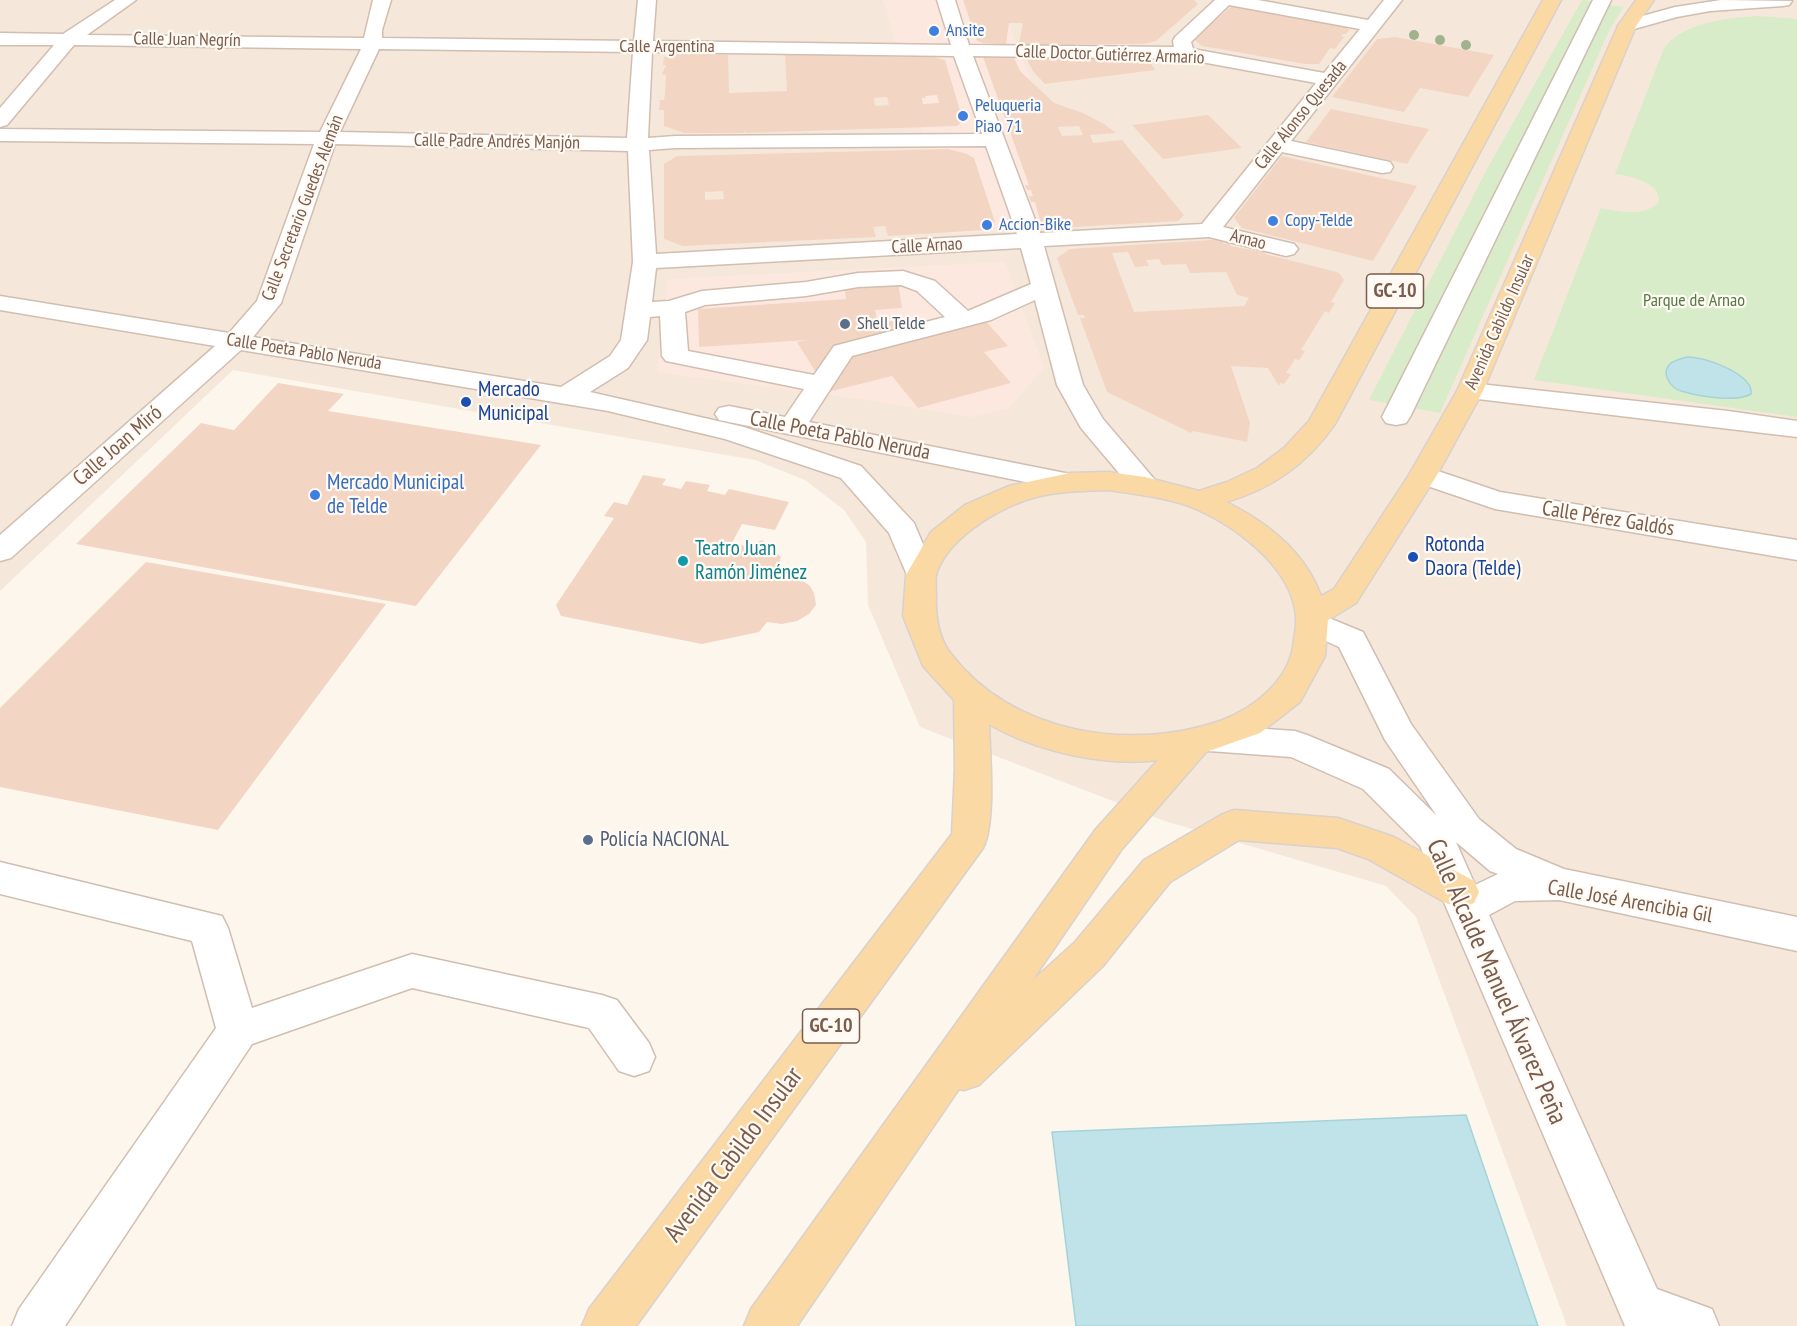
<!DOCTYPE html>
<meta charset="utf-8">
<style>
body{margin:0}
canvas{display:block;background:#fdf6ec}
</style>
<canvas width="1797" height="1326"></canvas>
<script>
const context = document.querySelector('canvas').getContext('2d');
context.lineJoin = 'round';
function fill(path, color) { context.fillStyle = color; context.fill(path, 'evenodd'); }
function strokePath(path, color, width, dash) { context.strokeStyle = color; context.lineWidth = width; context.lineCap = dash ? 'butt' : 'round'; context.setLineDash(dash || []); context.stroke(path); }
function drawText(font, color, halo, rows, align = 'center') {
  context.font = font + ' "PT Sans Narrow",sans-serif'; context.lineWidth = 4.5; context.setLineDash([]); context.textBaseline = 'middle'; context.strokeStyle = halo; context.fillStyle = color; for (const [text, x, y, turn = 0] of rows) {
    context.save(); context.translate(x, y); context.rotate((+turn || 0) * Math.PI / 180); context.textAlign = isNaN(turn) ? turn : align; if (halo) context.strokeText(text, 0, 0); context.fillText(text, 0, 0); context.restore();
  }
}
fill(new Path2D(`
 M0,0h1797v1326h-230l-151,-409 -30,-31 -221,-65 -245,-94 -52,-122 -2,-63 -22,-32 -39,-30 -50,-20 -522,-90 -233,221z`), '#f5e8da');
fill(new Path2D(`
 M883,0h116l89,224 -135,10z
 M1005,262l39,106 -35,40 -37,9 -112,-18 -203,-27 11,-93z`), '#fde8e0');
fill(new Path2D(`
 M1582,0l41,7 -15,26 -168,380 -71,-13 118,-231z
 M1758,16l39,3v398l-263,-37 67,-172c19,4 44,9 58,-6 2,-20 -29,-26 -44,-28l49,-126c20,-26 63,-30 94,-32z`), '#d8ecc9');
const water = new Path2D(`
 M1687,357c16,-1 67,17 64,37 -15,9 -53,2 -70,-3 -10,-3 -20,-17 -12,-26 4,-5 12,-6 18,-8z
 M1466,1115l72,211h-462l-24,-194z`);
fill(water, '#bfe3e8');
strokePath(water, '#a5d3da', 1.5);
fill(new Path2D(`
 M963,0h231l4,4 -42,37 -13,3h-124l4,-21h-14l-3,21 -22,-1 -7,-2z
 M1233,5l110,21 6,4 -3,4h-3l-2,2 3,1 -9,12 -5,-1 -11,16h-14l-103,-18 -8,-7z
 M1395,37l99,18 -26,42 -48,-9 -16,24 -72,-15 45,-58z
 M682,53l46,2 1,38 58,-2 -2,-36 149,2 11,3 18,61 -6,5 -212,7 1,-2 -3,2h-59l-20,-7v-16h-5l1,-10h4l1,-6 1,-19 -4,-1 4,-9h-3l1,-8zM937,95l2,8 -16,1 -1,-6h4l-1,-2zM887,97l2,8 -14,1 -1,-8z
 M1005,56l9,2 6,13 34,32 29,10 21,11 12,9 -26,2 3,8 29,-3 62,75 -6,6 -121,7 -16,-5 -6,-21h-4l-2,-6h4l-2,-6h-4l-2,-5h4l-46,-128zM1079,126l4,9 -21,1 -4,-9z
 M1026,58l115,1 10,4 4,7 -110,14 -12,-13z
 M1331,109l98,20 -22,35 -101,-22z
 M1208,115l34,33 -79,11 -31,-34z
 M948,149l19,5 7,4 21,64 -10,8 -97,6 -3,-10 -12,1 3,10 -193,9 -19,-7v-75l13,-8zM723,191l1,8 -19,1v-8z
 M1282,156l135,30 -44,75 -131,-33 -8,-10z
 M1211,240l11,1 2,3 6,-1v3l34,6 1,2 68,17 6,2 5,7 -13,22 4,1 -6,10 -4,-2 -24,39 4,1 -6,9 -4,-1 -9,14 5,1 -7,10 -4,-1 -1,3 -11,-18 -37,-2 19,57 -3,19 -54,-11 -2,2 -84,-41 -27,-74h5l-1,-3h-6l-21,-57 13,-9zM1128,252l7,15 14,-1 -3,-6 13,-1 3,6 24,-1 4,9 36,-1 11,23 12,3 -5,8 -110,6 -22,-59z
 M898,282l4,26 -27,2 3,14 18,-4 13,15 73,-18 26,29 -24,6 27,31 -93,25 -26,-32 -64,16 -31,-50 10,-2 -108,7 -1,-38 148,-10 -2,-13z
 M278,383l66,11 -16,17 213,34 -125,161 -340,-62 125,-121 33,7z
 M643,475l23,4 -4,6 19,4 5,-8 24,4 -3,6 18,4 4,-6 60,13 -14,28 -33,-6 -10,19 16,4 14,-7 19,17 -2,7 31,22 4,7 2,12 -7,9 -12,7 -15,3 -15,-2 -8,10 -57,12 -141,-28 -5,-11 58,-87 -10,-2 10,-14 13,3z
 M146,562l240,42 -168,226 -218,-43v-79z`), '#f3d5c3');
const minor = new Path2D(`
 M115,0h21l-49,35 277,3 9,-38h18l-9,30v8l252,3 4,-41h18l-3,41 298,4 -14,-45h18l14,45 205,2 -1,-6 2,-4 40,-37h43l110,20 16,-20h18l-111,141 99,21 3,5 -3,5 -8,1 -100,-21 -59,75 71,17 4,5 -4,5 -8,2 -77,-19 -165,9 39,139 20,34 52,61 4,6 -4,6 -10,3 -10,-3 -54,-64 -24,-43 -22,-85 -44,20 -139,36 -43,66 271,54 4,6 -4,6 -10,3 -351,-71 -4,-6 4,-6 10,-2 56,11 19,-28 -138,-28 -4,-5 -2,-40 -10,1 -3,23 -19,28 -38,24 154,35 117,39 53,57 22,52 -4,7 -11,3 -11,-3 -21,-49 -48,-55 -116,-39 -117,-28 -367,-61 -230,208 -11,3v-26l215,-189 -215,-36v-14l229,37 28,-32 57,-157 -314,-3v-12l320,3 41,-83 -287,-4 -67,80 -7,2v-19l54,-63h-54v-12l63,1zM1229,5l131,24 -36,44 -131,-24 -2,-7zM379,49l254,3 -6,86 -287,-6zM652,52l302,4 28,78 -307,2 -27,2zM973,56l212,3 131,24 -114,141 -162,9zM335,144l293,7 5,111 -12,78 -11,16 -49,31 -308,-50 28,-34zM986,146l31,88 -361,20 -7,-104 26,-2zM1021,248l10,36 -63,27 -33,-30 -32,-10 -45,2 -52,9 -104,9 -33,10 -17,1 4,-34zM901,285l16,6 28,26 -111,29 -20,29 -126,-24 -3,-39 20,-7 101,-9 52,-9z
 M1593,0h18l-201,417 -4,6 -10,2 -10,-2 -4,-6z
 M1721,0l71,1 -3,4 -6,1 -73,5 -33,6 -50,14 -6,-1 -3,-4 3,-4 54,-15z
 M1470,383l258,28 69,10v16l-336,-40 -4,-6 4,-6z
 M1423,466l77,26 297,48v20l-302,-51 -82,-28 -4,-6 4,-6z
 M1312,611l51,21 48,92 68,95 37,30 48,20 233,48v34l-238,-51 -44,1 -26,14 168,374 55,20 7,17h-94l-205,-480 -57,-57 -72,-32 -82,-6 -12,-4 -5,-9 5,-9 12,-4 86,6 12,4 82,34 48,47 -52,-76 -46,-93 -38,-17 -5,-8 5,-8zM1456,842l34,29 8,3 -23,11z
 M0,862l222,54 6,12 24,80 160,-54 190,41 15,5 32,43 6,14 -6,14 -15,5 -15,-5 -30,-43 -177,-40 -160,56 -187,282h-53l7,-17 197,-281 -24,-87 -192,-47z`);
const major = new Path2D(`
 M1543,0h18l-226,424c-27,39 -63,65 -109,78 41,20 79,50 95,94l13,-7 75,-114 48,-84 161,-365 18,-26h18l-18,26 -153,365 -46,84 -81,128 -28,17 -3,36 -25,46 -40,31 -54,19 -84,97 -90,132 43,-39 69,-82 77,-45 13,-5 104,8 56,19 80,44 5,11 -5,11 -14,5 -14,-5 -78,-44 -31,-11 -98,-8 -69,42 -67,84 -124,119 -15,5 -5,-1 -162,237h-53l7,-17 345,-480 62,-69c-54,7 -123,-9 -169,-36 1,30 7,99 -6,124l-347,478h-54l7,-17 363,-475 3,-65 -1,-69 -31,-34 -20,-50 3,-41 25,-43 34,-27 44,-19 61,-13 38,-1 37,5 54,14 28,-9 30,-14 27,-20 25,-27zM1108,490c27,4 55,7 81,16 43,17 103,60 107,110 1,7 -1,16 -2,24 -3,39 -39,68 -74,81 -90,31 -208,13 -269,-67 -13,-16 -16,-40 -15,-59 0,-6 -1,-14 0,-20 10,-35 58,-64 90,-75 26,-9 55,-9 82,-10z`);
strokePath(minor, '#d1beb0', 3);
strokePath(major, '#dad1cd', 3);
fill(minor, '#fff');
fill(major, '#fbd9a5');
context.fillStyle = '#a0b28e';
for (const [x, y] of [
 [1414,35],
 [1440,40],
 [1466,45]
]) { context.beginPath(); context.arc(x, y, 5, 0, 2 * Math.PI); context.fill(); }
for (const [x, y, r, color] of [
 [934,31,6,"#3f7fe0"],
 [963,116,6,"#3f7fe0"],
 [1273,221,6,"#3f7fe0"],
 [987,225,6,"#3f7fe0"],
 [845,324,6,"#5c6f8a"],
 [466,402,6,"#1a4fb4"],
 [315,495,6,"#3f7fe0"],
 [1413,557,6,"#1a4fb4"],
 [683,561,6,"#0f9aa8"],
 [588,840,6,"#5c6f8a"]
]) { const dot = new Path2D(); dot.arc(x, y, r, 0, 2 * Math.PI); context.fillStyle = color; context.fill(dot); strokePath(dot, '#fffaf3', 2); }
drawText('18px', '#366cbe', '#fffaf3', [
 ["Ansite",946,31],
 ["Peluqueria",975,106],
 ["Piao 71",975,127],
 ["Copy-Telde",1285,221],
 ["Accion-Bike",999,225]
], 'left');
drawText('18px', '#7a5c4d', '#fffaf3', [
 ["Calle Juan Negrín",187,40,1],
 ["Calle Argentina",667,47],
 ["Calle Doctor Gutiérrez Armario",1110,55,2],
 ["Calle Alonso Quesada",1301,115,-51],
 ["Calle Padre Andrés Manjón",497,142,1],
 ["Calle Secretario Guedes Alemán",303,208,-69],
 ["Arnao",1248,240,14],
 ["Calle Arnao",927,246,-3],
 ["Avenida Cabildo Insular",1500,322,-66],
 ["Calle Poeta Pablo Neruda",304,352,9]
]);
drawText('18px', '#537a41', '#fffaf3', [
 ["Parque de Arnao",1694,301]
]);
drawText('18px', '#4e5e75', '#fffaf3', [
 ["Shell Telde",857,324]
], 'left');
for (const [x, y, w] of [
 [1395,291,57],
 [831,1026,57]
]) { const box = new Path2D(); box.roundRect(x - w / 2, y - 17, w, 34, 4.5); context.fillStyle = '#fffaf3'; context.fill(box); strokePath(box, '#7a5c4d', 1.5); }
drawText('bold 20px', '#7a5c4d', null, [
 ["GC-10",1395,291],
 ["GC-10",831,1026]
]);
drawText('21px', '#164399', '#fffaf3', [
 ["Mercado",478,390],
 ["Municipal",478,414],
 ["Rotonda",1425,545],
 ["Daora (Telde)",1425,569]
], 'left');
drawText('21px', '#7a5c4d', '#fffaf3', [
 ["Calle Poeta Pablo Neruda",840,436,11],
 ["Calle Joan Miró",118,446,-41],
 ["Calle Pérez Galdós",1608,519,9],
 ["Calle José Arencibia Gil",1630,902,10]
]);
drawText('21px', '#366cbe', '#fffaf3', [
 ["Mercado Municipal",327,483],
 ["de Telde",327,507]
], 'left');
drawText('21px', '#0d838f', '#fffaf3', [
 ["Teatro Juan",695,549],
 ["Ramón Jiménez",695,573]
], 'left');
drawText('21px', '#4e5e75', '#fffaf3', [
 ["Policía NACIONAL",600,840]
], 'left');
drawText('26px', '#7a5c4d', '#fffaf3', [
 ["Calle Alcalde Manuel Álvarez Peña",1496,982,66],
 ["Avenida Cabildo Insular",734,1155,-53]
]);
</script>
